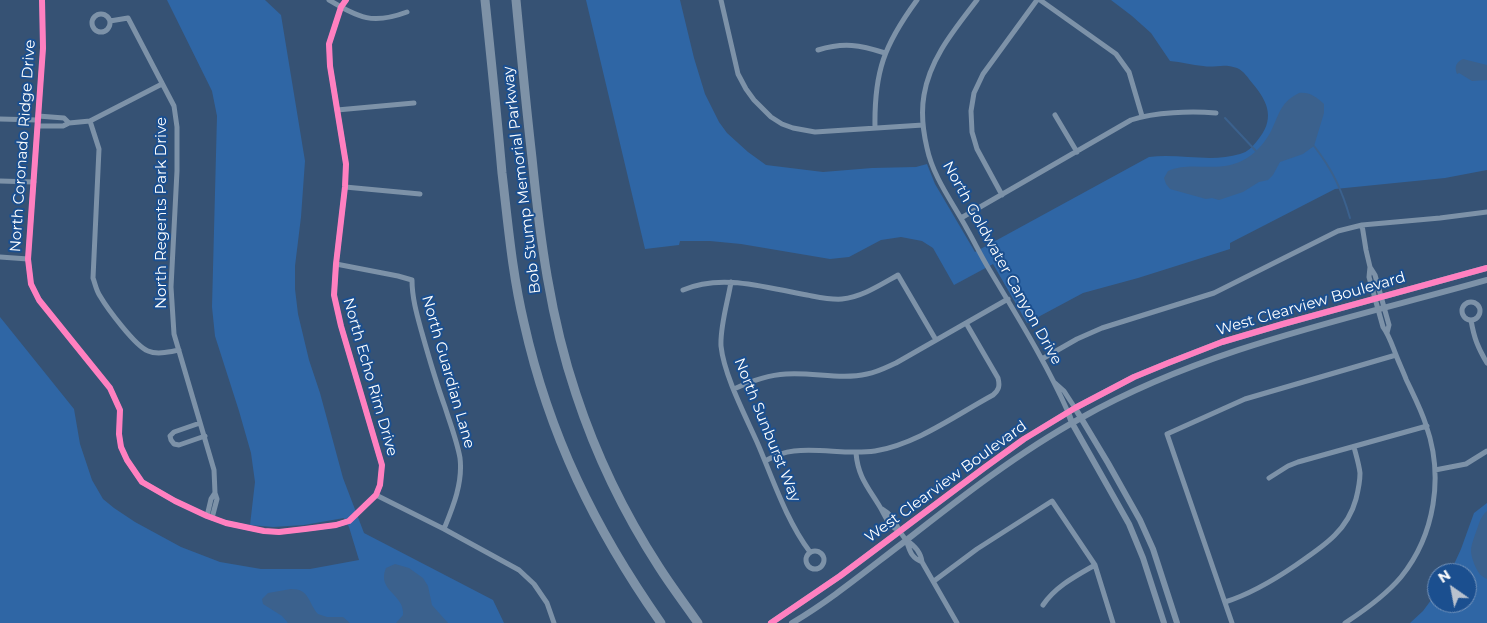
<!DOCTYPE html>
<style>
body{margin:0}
#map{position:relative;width:1487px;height:623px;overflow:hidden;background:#365274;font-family:Montserrat,sans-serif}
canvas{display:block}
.north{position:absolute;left:1427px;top:563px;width:50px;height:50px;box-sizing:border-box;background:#1b4f8f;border:1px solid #7695bc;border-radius:50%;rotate:327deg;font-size:14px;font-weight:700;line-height:20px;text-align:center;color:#fff}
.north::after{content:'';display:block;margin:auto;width:18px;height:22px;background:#b9c2ce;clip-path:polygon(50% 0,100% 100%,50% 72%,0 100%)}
</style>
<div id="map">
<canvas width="1487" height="623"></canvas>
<div class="north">N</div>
</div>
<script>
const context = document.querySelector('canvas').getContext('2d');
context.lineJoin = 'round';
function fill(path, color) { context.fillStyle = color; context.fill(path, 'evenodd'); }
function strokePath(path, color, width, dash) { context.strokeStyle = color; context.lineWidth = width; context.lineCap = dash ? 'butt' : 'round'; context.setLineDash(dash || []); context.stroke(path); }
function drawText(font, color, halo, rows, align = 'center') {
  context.font = font + ' Montserrat,sans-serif'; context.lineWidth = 4; context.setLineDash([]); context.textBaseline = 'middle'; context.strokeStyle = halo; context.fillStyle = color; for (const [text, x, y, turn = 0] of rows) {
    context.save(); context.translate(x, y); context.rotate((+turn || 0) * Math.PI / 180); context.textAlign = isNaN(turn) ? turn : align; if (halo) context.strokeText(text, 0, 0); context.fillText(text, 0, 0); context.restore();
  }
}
fill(new Path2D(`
 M167,0h98l16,15 24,146 -4,56 -6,49v23l3,25 11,46 11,33 23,85 21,55 129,67 11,23h-504v-306l74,92 6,35 12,36 11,19 11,9 21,14 46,25 39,15 41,7h49l49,-9 -10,-33 -5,-9 -40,7 -31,2 -23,-2 5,-43 -4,-29 -12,-42 -24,-75 -3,-29 5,-191 -5,-25z
 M586,0h94l14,58 11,36 14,28 8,11 21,19 18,13 57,7 49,-4 44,-1 11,-3 8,20 40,68 174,-95c30,-4 62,6 91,-3 8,-2 12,-7 17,-13 18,-21 12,-38 -4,-57 -5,-6 -9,-13 -16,-16 -14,-5 -21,0 -34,-2 -11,-1 -22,-4 -33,-5l-19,-28 -19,-17 -21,-16h376v170l-42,8 -110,11 -105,54v6l-92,29 -55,15 -56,30 -34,-59 -39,21 -21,-37 -11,-7 -21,-4 -20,3 -32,17 -19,2 -89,-15 -31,-3h-30l-1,4 -34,4z
 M1487,503v120h-77l13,-12 14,-19v11h30v-30h-17l11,-24 13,-36z`), '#2f66a5');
fill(new Path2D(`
 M1463,59l24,6v15l-15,1 -13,-8 -2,1c-3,-7 -1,-12 6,-15z
 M1299,93c11,-1 17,4 25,11v9l-10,33 -11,8 -23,8 -7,13 -5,5 -9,2 -16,10 -24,8 -7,-2 -6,1 -36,-10 -4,-5 -2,-6 4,-7c24,-11 53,4 79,-13 10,-6 20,-18 25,-29 8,-17 9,-27 27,-36z
 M1487,511v68c-6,-3 -8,-5 -11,-11 -7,-17 -6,-19 0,-36 3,-8 4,-15 11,-21z
 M395,564l14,4 14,10 5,8 4,19 16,18h-52l7,-8c2,-21 -27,-24 -17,-47z
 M291,589c19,0 17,14 27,25l9,3h16l7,6h-62l-6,-7 -19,-12 -1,-5 6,-6z`), '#3b618d');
strokePath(new Path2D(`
 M1225,118l31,33
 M1314,146c18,23 28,44 36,72`), '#3b618d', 2);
strokePath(new Path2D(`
 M42,0l1,48 -15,211 3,25 8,16 71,88 10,22 -1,24 2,13 6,13 15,22 33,19 32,15 19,7 38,8 15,1 26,-3 31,-4 13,-4 27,-26 4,-10 2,-20 -41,-139 -7,-31 2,-31 9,-77 1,-23 -16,-98 -1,-22 12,-37 5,-7
 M329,0c31,18 43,25 78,12
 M721,0l17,74 8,15 8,11 17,17 11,7 11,4 22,4 108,-7
 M977,0c-22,29 -47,58 -53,95 -3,17 -1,36 3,53 6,29 26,55 40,81 8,14 14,27 22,40 28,47 57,93 79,143
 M1040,0l76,54 13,18 13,44
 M92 23a9 9 0 1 1 18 0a9 9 0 1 1-18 0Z
 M110,21l18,-3 46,88 3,21v44l-6,116 3,47 40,136 1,23
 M818,50c26,-8 42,-5 67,3
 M337,110l77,-7
 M1055,115l22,37
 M0,119l38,1
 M90,121l9,28 -6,129c2,5 3,12 7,18 7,12 35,50 48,55 9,4 21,1 31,-1
 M69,123l21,-2 72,-37
 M38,126h25l6,-3 -5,-5 -26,-2
 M875,128c-1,-56 9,-83 42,-128
 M0,181l34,1
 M345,187l75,7
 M1002,195l-25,-46 -5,-17 -1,-21 3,-18 9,-19 54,-74
 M961,218l170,-98c24,-8 60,-9 85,-7
 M1362,225l4,25 4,17 5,8 14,50 -2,8
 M0,257l28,2
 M336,264l62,12 14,4c0,18 5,35 10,53 7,25 14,49 23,74 5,16 12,34 15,51 3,25 -7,49 -16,71
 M731,282c-3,19 -11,44 -10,64 3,29 24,69 36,96 16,37 29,78 53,110
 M683,290c39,-17 84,-2 124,5 11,2 24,5 35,4 20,-2 38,-14 56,-24l38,65
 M1462 311a9 9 0 1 1 18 0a9 9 0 1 1-18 0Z
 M1471,320c3,18 7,28 16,43
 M1042,359l35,-20 25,-11 112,-35 124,-62 24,-6 78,-7 47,-6
 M1055,383l9,8 11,17
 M734,389c17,-8 33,-14 52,-15 27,-2 55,6 81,0 11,-2 20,-7 29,-11l112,-64
 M200,423l-26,9 -4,4 1,4 3,4 5,1 26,-9
 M856,453c2,24 12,34 24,54 6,10 8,19 20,24
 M765,461c9,-5 19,-9 29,-10 27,-3 54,4 81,0 42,-7 81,-36 118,-56 6,-5 7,-9 5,-17l-32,-55
 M1435,470l31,-6 21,-13
 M1269,478l19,-12 10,-4 129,-36
 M376,495l68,34 75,41 15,14 13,19 7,20
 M882,509c9,5 13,12 17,21 2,4 5,7 7,10 4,10 4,17 16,22
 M207,516l4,-17 4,-6 2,6 -5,19
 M906,540c8,5 15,12 16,22l35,61
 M806 560a9 9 0 1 1 18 0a9 9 0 1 1-18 0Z
 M934,581l43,-32 75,-48 43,64 18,58
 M1225,602c26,-8 49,-22 71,-37 26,-18 51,-33 60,-66 2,-8 4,-17 4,-26 -1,-9 -4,-18 -6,-26
 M1043,605c13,-19 33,-29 52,-40
 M1232,623l-65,-189 78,-35 151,-44
 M1345,623c20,-13 40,-27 56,-46 34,-42 43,-101 25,-152 -5,-16 -13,-31 -20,-46 -3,-8 -7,-16 -10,-24 -4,-10 -7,-20 -13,-28l-14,-50 1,-10`), '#7d92a8', 5);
strokePath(new Path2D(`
 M1075,408l33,55 32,57 13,29 24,74
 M1068,412l4,11 57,101 14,34 21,65
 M771,623l69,-47 144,-108 40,-29 51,-31 59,-31 34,-14 54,-21 61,-18 204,-56
 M792,623c39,-23 75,-53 112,-81 56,-44 115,-90 177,-124 126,-71 268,-99 406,-138`), '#7d92a8', 6);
strokePath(new Path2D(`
 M485,0c6,58 12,115 17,173 6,50 10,100 22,150 25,112 71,206 137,300
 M516,0c5,53 10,105 16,158 8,80 18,159 44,236 20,61 48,119 83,173 12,19 26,37 39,56`), '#7e92a7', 9);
strokePath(new Path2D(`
 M42,0l1,48 -15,211 3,25 8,16 71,88 10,22 -1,24 2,13 6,13 15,22 33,19 32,15 19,7 38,8 15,1 26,-3 31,-4 13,-4 27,-26 4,-10 2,-20 -41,-139 -7,-31 2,-31 9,-77 1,-23 -16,-98 -1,-22 12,-37 5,-7
 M771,623l69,-47 144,-108 40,-29 51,-31 59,-31 34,-14 54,-21 61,-18 204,-56`), '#ff80c0', 6);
drawText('15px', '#fff', '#1b4f8f', [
 ["North Coronado Ridge Drive",23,146,-86],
 ["Bob Stump Memorial Parkway",522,180,-97],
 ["North Regents Park Drive",162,213,-90],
 ["North Goldwater Canyon Drive",1002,263,61],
 ["West Clearview Boulevard",1311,304,-16],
 ["North Guardian Lane",448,372,74],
 ["North Echo Rim Drive",370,377,74],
 ["North Sunburst Way",767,430,68],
 ["West Clearview Boulevard",946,482,-36]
]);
</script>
